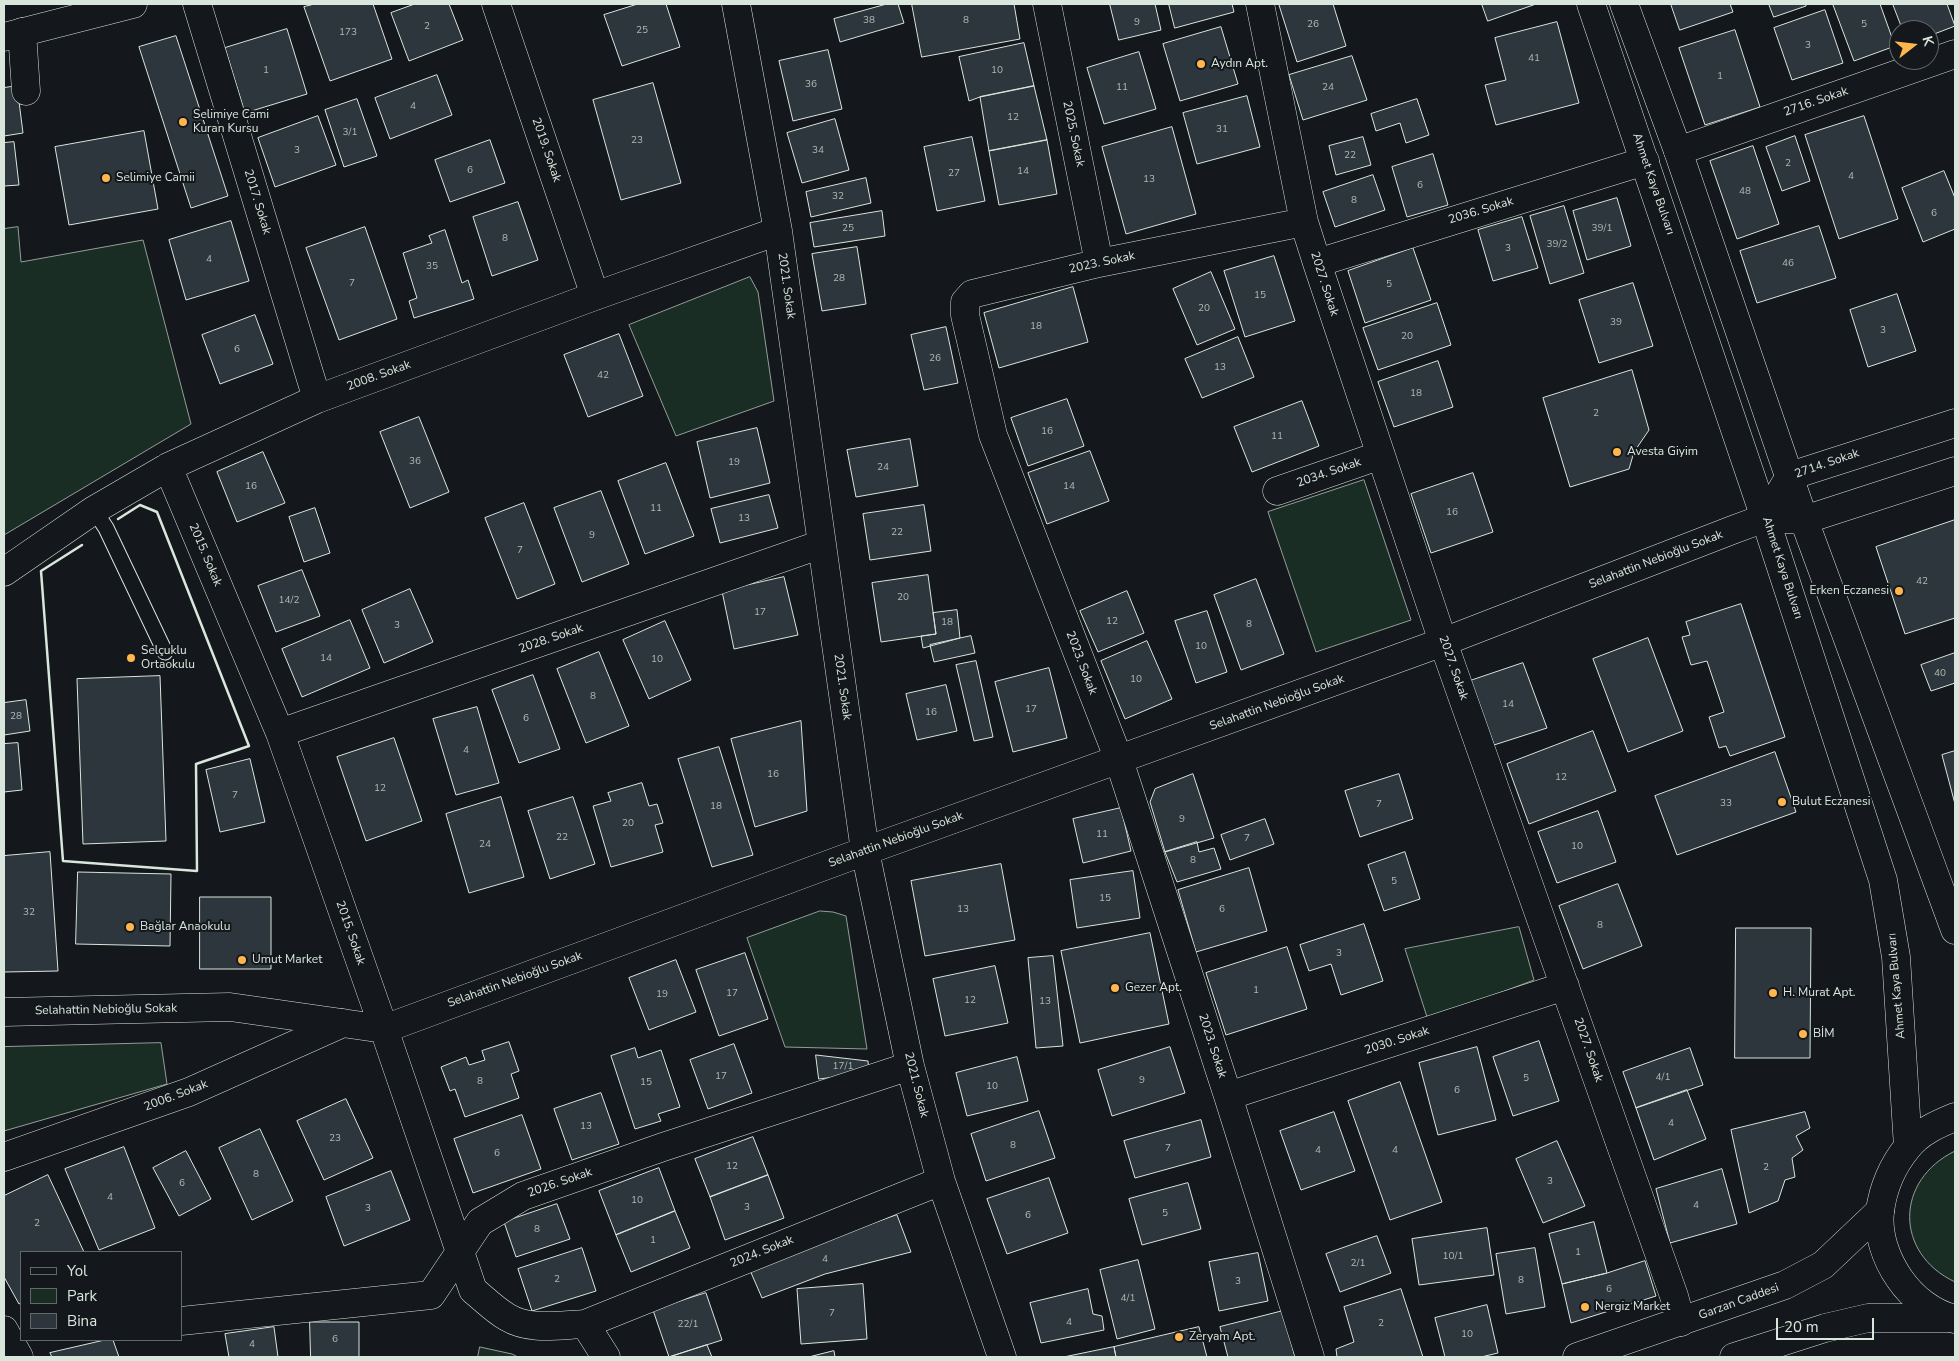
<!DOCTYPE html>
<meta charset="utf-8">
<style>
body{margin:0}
#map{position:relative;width:1959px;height:1361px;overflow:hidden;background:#14181c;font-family:"Nunito Sans",sans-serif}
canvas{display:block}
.frame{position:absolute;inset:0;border:5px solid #d8e6dc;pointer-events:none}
.legend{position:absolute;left:20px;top:1251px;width:162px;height:90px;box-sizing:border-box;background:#14181c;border:1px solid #626a69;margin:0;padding:6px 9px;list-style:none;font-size:15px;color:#d8e6dc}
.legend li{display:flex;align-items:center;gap:10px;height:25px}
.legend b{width:25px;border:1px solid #626a69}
.north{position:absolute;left:1889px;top:20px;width:50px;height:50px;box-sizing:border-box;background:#14181c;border:1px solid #626a69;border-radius:50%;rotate:74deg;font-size:14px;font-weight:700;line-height:20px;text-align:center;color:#d8e6dc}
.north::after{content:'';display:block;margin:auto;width:18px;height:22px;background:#ffb74d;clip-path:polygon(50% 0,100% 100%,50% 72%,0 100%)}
.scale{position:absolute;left:1776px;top:1318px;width:98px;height:22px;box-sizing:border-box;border:2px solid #d8e6dc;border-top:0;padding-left:6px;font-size:15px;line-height:18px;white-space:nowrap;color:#d8e6dc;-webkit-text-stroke:4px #14181c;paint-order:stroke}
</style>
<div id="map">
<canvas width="1959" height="1361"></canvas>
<div class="frame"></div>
<ul class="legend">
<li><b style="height:6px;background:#14181c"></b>Yol</li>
<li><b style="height:14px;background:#1a2d24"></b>Park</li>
<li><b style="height:14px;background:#2c363c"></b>Bina</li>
</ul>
<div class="north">K</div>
<div class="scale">20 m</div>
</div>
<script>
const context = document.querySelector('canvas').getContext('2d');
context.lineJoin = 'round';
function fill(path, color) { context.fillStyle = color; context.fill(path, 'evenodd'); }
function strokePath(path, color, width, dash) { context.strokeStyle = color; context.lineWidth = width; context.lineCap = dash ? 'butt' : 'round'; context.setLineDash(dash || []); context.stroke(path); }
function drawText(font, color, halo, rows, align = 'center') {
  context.font = font + ' "Nunito Sans",sans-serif'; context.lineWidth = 4; context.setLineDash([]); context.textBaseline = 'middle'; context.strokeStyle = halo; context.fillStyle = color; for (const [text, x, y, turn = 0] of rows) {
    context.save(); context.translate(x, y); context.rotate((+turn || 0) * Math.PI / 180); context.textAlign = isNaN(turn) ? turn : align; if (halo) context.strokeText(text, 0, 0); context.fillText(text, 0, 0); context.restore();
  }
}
const green = new Path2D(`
 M18,227l3,35 122,-22 48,184 -187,111v-306z
 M750,277l8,15 16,109 -98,35 -47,-111z
 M1364,480l47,140 -95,32 -48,-140z
 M820,911l13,1 13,4 21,133 -82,-2 -38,-109z
 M1519,927l15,53 -106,40 -23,-71z
 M161,1043l6,41 -163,47v-84z
 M1955,1151v131c-61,-29 -60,-102 0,-131z
 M480,1347l32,7 6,3h-40z`);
fill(green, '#1a2d24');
strokePath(green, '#939e99', 1);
const building = new Path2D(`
 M315,4h58l19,55 -62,22 -26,-74z
 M415,4h34l14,36 -54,21 -18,-48z
 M638,4h28l14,43 -58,19 -18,-51z
 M887,4h11l6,19 -64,19 -6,-23z
 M912,4h102l6,35 -98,18z
 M1110,4h45l6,26 -42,10z
 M1169,4h63l2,8 -59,16z
 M1283,4h50l13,42 -49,16 -18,-57z
 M1482,4h54l-48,17z
 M1671,4h59l3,8 -53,18z
 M1769,4h37v2l-32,11z
 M1836,4h44l15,42 -41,15 -21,-56z
 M1893,4h54l8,22 -26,10v-6h-26z
 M1825,10l18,53 -51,17 -18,-52z
 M1557,22l22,81 -83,22 -11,-40 21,-5 -11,-42z
 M1221,27l17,57 -58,17 -17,-57z
 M287,29l20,65 -62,19 -20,-65z
 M1735,30l25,77 -55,18 -26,-77z
 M176,36l52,160 -37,12 -52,-161z
 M1024,43l10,43 -54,11 -11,4 -10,-44z
 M828,50l14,59 -49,12 -14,-60z
 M1139,52l17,57 -52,15 -17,-56z
 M1352,56l15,44 -64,20 -14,-45z
 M437,75l15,40 -62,24 -15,-41z
 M653,83l28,100 -60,17 -28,-100z
 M17,86l6,47 -19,3v-48z
 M1034,86l13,54 -58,11 -9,-54z
 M1247,96l13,51 -63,17 -14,-51z
 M357,99l20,57 -33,11 -19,-57z
 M1417,99l12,36 -23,8 -6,-20 -24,8 -5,-17z
 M318,116l18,49 -61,22 -17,-49z
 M1864,116l34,103 -59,20 -34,-104z
 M835,119l14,51 -47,13 -15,-50z
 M1172,127l24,87 -70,20 -24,-87z
 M144,131l14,78 -89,16 -14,-78z
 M1795,136l15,45 -28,10 -16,-44z
 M972,137l13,64 -48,10 -13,-64z
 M1363,137l8,28 -35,10 -7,-29z
 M490,140l15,43 -55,19 -15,-42z
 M1047,140l10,54 -58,11 -10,-54z
 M14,142l5,43 -15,1v-43z
 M1753,146l26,78 -42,15 -27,-78z
 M1433,154l15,51 -41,12 -15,-50z
 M1944,171l11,27v31l-32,13 -21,-54z
 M1373,175l12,35 -50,17 -12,-35z
 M866,178l5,25 -60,14 -5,-25z
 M1617,198l14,48 -44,14 -14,-49z
 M518,202l20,58 -46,16 -19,-59z
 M1564,206l20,67 -34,11 -20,-68z
 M882,211l3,25 -71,11 -4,-24z
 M1522,217l16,51 -45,13 -15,-51z
 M231,221l18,60 -63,19 -17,-60z
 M1819,226l17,52 -79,25 -17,-52z
 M365,227l32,92 -58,21 -33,-92z
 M445,230l17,53 6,-3 6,19 -60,19 -5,-17 8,-3 -14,-45 29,-10 -3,-7z
 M857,247l9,57 -44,7 -10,-57z
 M1413,248l18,52 -66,23 -17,-52z
 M1274,256l21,65 -50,16 -21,-66z
 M1211,272l24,57 -38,16 -24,-56z
 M1633,283l20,63 -54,17 -20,-63z
 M1073,287l15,55 -89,26 -15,-55z
 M1897,294l19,57 -48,16 -18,-57z
 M1437,303l14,42 -73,25 -15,-42z
 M255,315l18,49 -53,20 -18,-49z
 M946,327l12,56 -34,7 -13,-55z
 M619,334l24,62 -55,21 -24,-62z
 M1238,337l16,40 -52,21 -17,-39z
 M1438,361l15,46 -59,20 -16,-45z
 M1632,370l17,60 -15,22 -5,17 -59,18 -27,-89z
 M1067,399l17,47 -56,20 -17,-48z
 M1302,401l17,45 -67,26 -18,-45z
 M419,417l30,75 -39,16 -30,-76z
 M757,428l13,55 -60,15 -13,-56z
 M910,439l8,47 -62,11 -9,-47z
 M1090,451l19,50 -62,23 -19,-51z
 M263,452l22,51 -48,19 -20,-50z
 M666,463l28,73 -49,18 -27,-73z
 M1473,473l20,59 -62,21 -20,-59z
 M601,491l28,73 -47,18 -28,-74z
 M769,495l9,33 -58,15 -9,-34z
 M524,503l31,81 -38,15 -32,-81z
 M924,505l7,46 -61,9 -7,-46z
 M315,508l15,45 -26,9 -15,-45z
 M1955,520v98l-50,16 -29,-87z
 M302,570l18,46 -44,16 -18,-46z
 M928,575l8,59 -55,8 -9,-59z
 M784,577l14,58 -64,14 -12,-58z
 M1256,579l28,75 -43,16 -27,-75z
 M410,589l23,53 -49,21 -22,-53z
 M1127,591l17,42 -46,19 -18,-41z
 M1741,604l44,133 -55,19 -4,-10 -7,2 -10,-31 15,-5 -17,-51 -16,4 -9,-28 8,-2 -4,-13z
 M957,610l3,28 -37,10 -2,-12 15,-2 -3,-21z
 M1207,611l20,61 -31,11 -21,-62z
 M350,620l20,48 -68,29 -20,-48z
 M665,621l26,59 -42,19 -26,-59z
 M971,636l4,17 -41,9 -4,-17z
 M1648,638l35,93 -55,21 -35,-93z
 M1147,641l25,58 -47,20 -24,-58z
 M599,652l30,74 -43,17 -29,-74z
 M1955,653v30l-24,8 -10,-26z
 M976,661l17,76 -19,4 -18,-76z
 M1523,663l24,65 -53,17 -24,-64z
 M1049,668l18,70 -54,14 -18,-70z
 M533,675l27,74 -41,14 -27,-73z
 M160,676l6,165 -83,3 -6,-165z
 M946,685l11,46 -40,9 -11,-46z
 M26,700l4,31 -26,4v-32z
 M477,707l22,76 -43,12 -23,-76z
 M801,721l6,90 -52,16 -24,-88z
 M1593,731l23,60 -87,33 -22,-60z
 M394,738l28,83 -56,20 -29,-84z
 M18,743l4,47 -18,2v-48z
 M719,747l34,108 -41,12 -34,-108z
 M1955,751v53l-13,-49z
 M1775,752l21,60 -119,43 -22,-59z
 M250,759l15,63 -45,10 -14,-62z
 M1193,774l21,64 -49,14 -15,-50 5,-13z
 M1399,774l14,45 -53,18 -15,-46z
 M642,783l7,23 8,-2 6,19 -8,2 8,27 -52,15 -18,-61 18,-5 -3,-8z
 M501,797l23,80 -55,16 -23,-79z
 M573,797l22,67 -45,15 -22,-68z
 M1121,808l10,43 -48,12 -10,-44z
 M1598,811l18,51 -59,21 -19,-51z
 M1265,819l9,25 -44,16 -9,-25z
 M1197,842l2,10 15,-4 7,21 -44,13 -12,-30z
 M50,852l8,119 -54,1v-116z
 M1405,852l15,47 -36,12 -16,-46z
 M1001,864l14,76 -90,16 -14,-75z
 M1249,868l18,63 -71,21 -18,-62z
 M1133,871l7,47 -63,10 -7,-48z
 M78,872l93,2 -1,72 -94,-2z
 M1618,884l24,62 -59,23 -24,-63z
 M200,897h71v72h-71z
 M1364,924l19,57 -42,14 -10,-31 -22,7 -9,-26z
 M1736,928h75l-1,130h-75z
 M1150,933l19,91 -89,19 -19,-92z
 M1287,947l20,62 -81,26 -20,-62z
 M745,953l23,66 -49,17 -23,-66z
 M1053,956l10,90 -27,2 -8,-90z
 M676,960l20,52 -47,18 -20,-52z
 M995,966l13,57 -63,13 -12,-57z
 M1539,1041l20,60 -46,15 -20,-59z
 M509,1042l10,29 -8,3 8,24 -54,19 -10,-28 -5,2 -9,-24 25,-10 3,8 16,-5 -3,-9z
 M734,1044l18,49 -44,16 -18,-49z
 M1170,1047l15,46 -73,23 -14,-46z
 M1477,1047l19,73 -58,15 -19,-72z
 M635,1048l3,10 23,-8 19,57 -22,7 3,7 -26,8 -24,-73z
 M1690,1048l13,37 -67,23 -13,-36z
 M816,1055l52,6 1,12 -50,6z
 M1017,1057l11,44 -61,15 -11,-43z
 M1400,1082l42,120 -52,18 -42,-119z
 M1687,1090l19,49 -52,21 -18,-52z
 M601,1093l18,51 -47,16 -18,-51z
 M346,1099l27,59 -49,22 -27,-59z
 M1039,1111l16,47 -69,23 -15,-47z
 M1334,1112l21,59 -54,19 -21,-59z
 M1805,1112l5,16 -14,8 7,14 -11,8 3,19 -10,3 -7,21 -29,12 -18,-83z
 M522,1115l19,54 -68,24 -19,-54z
 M1201,1120l10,37 -76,21 -11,-37z
 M260,1129l33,72 -41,19 -33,-72z
 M753,1137l15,38 -58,22 -15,-38z
 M1557,1141l28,65 -42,17 -27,-64z
 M124,1147l31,81 -56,22 -34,-81z
 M186,1151l25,48 -32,17 -26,-48z
 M659,1168l16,43 -59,24 -17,-44z
 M1722,1169l15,55 -67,19 -14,-54z
 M391,1171l19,49 -66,26 -18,-49z
 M48,1175l36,77h-63v51l-2,1 -15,-27v-81z
 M768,1175l16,43 -59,22 -15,-43z
 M1049,1178l19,55 -61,21 -20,-55z
 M1188,1183l13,46 -59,16 -13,-46z
 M557,1204l13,35 -54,18 -12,-35z
 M675,1211l15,37 -59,24 -15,-37z
 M897,1215l14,37 -86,22 -63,24 -13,-30z
 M1594,1222l13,51 -45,11 -13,-50z
 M1487,1228l7,47 -75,10 -7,-46z
 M1377,1236l14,37 -51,19 -14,-38z
 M582,1248l14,43 -64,20 -14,-42z
 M1535,1248l10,59 -39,7 -10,-60z
 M1258,1253l10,48 -49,10 -10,-49z
 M1138,1260l17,69 -38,10 -17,-69z
 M1645,1261l11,35 -85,27 -9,-39 45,-11z
 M863,1284l4,55 -66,5 -4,-55z
 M1088,1289l5,25 9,2 2,14 -63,13 -11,-40z
 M1401,1289l22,68h-86l-1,-8 18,-7 -10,-35z
 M706,1293l16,47 -53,17 -16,-47z
 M1487,1305l11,48 -17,4h-36l-10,-39z
 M1283,1311l12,46h-67l-8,-30z
 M310,1322h49v35h-48z
 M274,1327l4,30h-49l-4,-23z
 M1199,1327l8,30h-91l-2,-10z
 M105,1340h8l6,17h-67l-2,-4z
 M707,1345l5,12h-43z
 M1114,1347l2,10h-52z
 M834,1351l1,6h-26z`);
fill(building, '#2c363c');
strokePath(building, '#d8e6dc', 1);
const service = new Path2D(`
 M94,510l12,18 59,124`);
const minor = new Path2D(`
 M197,4l120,395
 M496,4l99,292
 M736,4l42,227 87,620 45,215 31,115 61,176
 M1047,4l52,259
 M1260,4l44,218 13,41 126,379 231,654 7,26
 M22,32l4,59
 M1678,151l277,-97
 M1304,222l-205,41 -127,31 -7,8v13l28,120 126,325 109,336 82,261
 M1317,263l328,-102
 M168,467l112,266 104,296 89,261c11,9 22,20 34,27 23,14 52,8 78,7l356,-143
 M1277,491l104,-36
 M1765,518l25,-42 165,-53
 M4,572l90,-62 74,-43 149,-68 278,-103 183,-65
 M280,733l542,-189
 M4,1012l226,-5 154,22 481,-178 578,-209 292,-113 30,-11 39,2 151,-49
 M1228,1096l337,-110
 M4,1157l185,-65 154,-69
 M181,1321l250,-26 49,-73 43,-26 140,-49 247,-81
 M585,1324l21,33`);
const tertiary = new Path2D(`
 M4,1330l15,27
 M1577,1357l208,-72 38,-20 57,-54
 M1734,1357l91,-29 43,-10h81`);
const secondary = new Path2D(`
 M1591,4l174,514 118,362 13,77 12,190
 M1624,4l54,147 126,369 151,410
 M4,37l129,-33
 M1955,1117c-17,7 -36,15 -48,31 -14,17 -24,40 -27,63 -5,45 31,98 75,108`);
strokePath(service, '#d8e6dc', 17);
strokePath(minor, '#d8e6dc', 29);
strokePath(tertiary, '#d8e6dc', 29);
strokePath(secondary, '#d8e6dc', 29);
strokePath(service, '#14181c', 15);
strokePath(minor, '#14181c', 28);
strokePath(tertiary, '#14181c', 28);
strokePath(secondary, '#14181c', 28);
strokePath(new Path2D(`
 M82,545l-41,26 22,290 134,10 -1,-107 53,-18 -92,-234 -17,-7 -22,14`), '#d8e6dc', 2.5);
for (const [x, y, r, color] of [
 [1201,64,5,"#ffb74d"],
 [183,122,5,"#ffb74d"],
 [106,178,5,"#ffb74d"],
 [1617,452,5,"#ffb74d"],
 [1899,591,5,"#ffb74d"],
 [131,658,5,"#ffb74d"],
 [1782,802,5,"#ffb74d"],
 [130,927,5,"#ffb74d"],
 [242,960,5,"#ffb74d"],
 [1115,988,5,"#ffb74d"],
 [1773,993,5,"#ffb74d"],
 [1803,1034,5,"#ffb74d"],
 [1585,1307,5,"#ffb74d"],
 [1179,1337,5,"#ffb74d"]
]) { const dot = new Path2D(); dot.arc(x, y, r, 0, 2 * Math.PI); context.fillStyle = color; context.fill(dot); strokePath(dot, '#14181c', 2); }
drawText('10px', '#adbab4', null, [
 ["38",869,21],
 ["8",966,21],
 ["9",1137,23],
 ["26",1313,25],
 ["5",1864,25],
 ["2",427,27],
 ["25",642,31],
 ["173",348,33],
 ["3",1808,46],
 ["41",1534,59],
 ["1",266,71],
 ["10",997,71],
 ["1",1720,77],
 ["36",811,85],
 ["11",1122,88],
 ["24",1328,88],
 ["4",413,107],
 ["12",1013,118],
 ["31",1222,130],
 ["3/1",350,133],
 ["23",637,141],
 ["3",297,151],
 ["34",818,151],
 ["22",1350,156],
 ["2",1788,164],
 ["6",470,171],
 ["14",1023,172],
 ["27",954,174],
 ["4",1851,177],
 ["13",1149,180],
 ["6",1420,186],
 ["48",1745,192],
 ["32",838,197],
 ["8",1354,201],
 ["6",1934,214],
 ["25",848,229],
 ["39/1",1602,229],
 ["8",505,239],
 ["39/2",1557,245],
 ["3",1508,249],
 ["4",209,260],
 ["46",1788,264],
 ["35",432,267],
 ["28",839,279],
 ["7",352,284],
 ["5",1389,285],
 ["15",1260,296],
 ["20",1204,309],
 ["39",1616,323],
 ["18",1036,327],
 ["3",1883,331],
 ["20",1407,337],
 ["6",237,350],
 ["26",935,359],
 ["13",1220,368],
 ["42",603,376],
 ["18",1416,394],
 ["2",1596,414],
 ["16",1047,432],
 ["11",1277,437],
 ["36",415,462],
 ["19",734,463],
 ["24",883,468],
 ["16",251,487],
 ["14",1069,487],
 ["11",656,509],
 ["16",1452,513],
 ["13",744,519],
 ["22",897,533],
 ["9",592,536],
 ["7",520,551],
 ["42",1922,582],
 ["20",903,598],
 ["14/2",289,601],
 ["17",760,613],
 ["12",1112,622],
 ["18",947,623],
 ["8",1249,625],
 ["3",397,626],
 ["10",1201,647],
 ["14",326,659],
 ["10",657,660],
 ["40",1940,674],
 ["10",1136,680],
 ["8",593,697],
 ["14",1508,705],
 ["17",1031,710],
 ["16",931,713],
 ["28",16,717],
 ["6",526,719],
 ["4",466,751],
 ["16",773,775],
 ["12",1561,778],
 ["12",380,789],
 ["7",235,796],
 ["33",1726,804],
 ["7",1379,805],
 ["18",716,807],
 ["9",1182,820],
 ["20",628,824],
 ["11",1102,835],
 ["22",562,838],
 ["7",1247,839],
 ["24",485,845],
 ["10",1577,847],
 ["8",1193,861],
 ["5",1394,882],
 ["15",1105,899],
 ["13",963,910],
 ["6",1222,910],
 ["32",29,913],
 ["8",1600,926],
 ["3",1339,954],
 ["1",1256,991],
 ["17",732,994],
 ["19",662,995],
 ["12",970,1001],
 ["13",1045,1002],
 ["17/1",843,1067],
 ["17",721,1077],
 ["4/1",1663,1078],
 ["5",1526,1079],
 ["9",1142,1081],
 ["8",480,1082],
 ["15",646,1083],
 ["10",992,1087],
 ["6",1457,1091],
 ["4",1671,1124],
 ["13",586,1127],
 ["23",335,1139],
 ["8",1013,1146],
 ["7",1168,1149],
 ["4",1318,1151],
 ["4",1395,1151],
 ["6",497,1154],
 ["12",732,1167],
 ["2",1766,1168],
 ["8",256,1175],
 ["3",1550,1182],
 ["6",182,1184],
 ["4",110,1198],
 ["10",637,1201],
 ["4",1696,1206],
 ["3",747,1208],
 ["3",368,1209],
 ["5",1165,1214],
 ["6",1028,1216],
 ["2",37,1224],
 ["8",537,1230],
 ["1",653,1241],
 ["1",1578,1253],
 ["10/1",1453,1257],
 ["4",825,1260],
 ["2/1",1358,1264],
 ["2",557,1280],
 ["8",1521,1281],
 ["3",1238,1282],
 ["6",1609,1290],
 ["4/1",1128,1299],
 ["7",832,1314],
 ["4",1069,1323],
 ["2",1381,1324],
 ["22/1",688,1325],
 ["10",1467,1335],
 ["6",335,1340],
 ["4",252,1345]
]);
drawText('12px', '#d8e6dc', '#14181c', [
 ["Aydın Apt.",1211,64],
 ["Selimiye Cami",193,115],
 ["Kuran Kursu",193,129],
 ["Selimiye Camii",116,178],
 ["Avesta Giyim",1627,452],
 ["Erken Eczanesi",1889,591,"right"],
 ["Selçuklu",141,651],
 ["Ortaokulu",141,665],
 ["Bulut Eczanesi",1792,802],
 ["Bağlar Anaokulu",140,927],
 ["Umut Market",252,960],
 ["Gezer Apt.",1125,988],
 ["H. Murat Apt.",1783,993],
 ["BİM",1813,1034],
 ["Nergiz Market",1595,1307],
 ["Zeryam Apt.",1189,1337]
], 'left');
drawText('12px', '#d8e6dc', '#14181c', [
 ["2716. Sokak",1816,102,-19],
 ["2025. Sokak",1073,134,78],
 ["2019. Sokak",546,150,71],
 ["Ahmet Kaya Bulvarı",1653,184,71],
 ["2017. Sokak",257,202,73],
 ["2036. Sokak",1481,211,-17],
 ["2023. Sokak",1102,263,-12],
 ["2027. Sokak",1324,284,72],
 ["2021. Sokak",786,286,82],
 ["2008. Sokak",379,376,-20],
 ["2714. Sokak",1827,464,-19],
 ["2034. Sokak",1329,473,-19],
 ["2015. Sokak",205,555,67],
 ["Selahattin Nebioğlu Sokak",1656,560,-21],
 ["Ahmet Kaya Bulvarı",1782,568,72],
 ["2028. Sokak",551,639,-19],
 ["2023. Sokak",1081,663,69],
 ["2027. Sokak",1453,668,71],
 ["2021. Sokak",842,687,82],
 ["Selahattin Nebioğlu Sokak",1277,703,-20],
 ["Selahattin Nebioğlu Sokak",896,840,-20],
 ["2015. Sokak",350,933,71],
 ["Selahattin Nebioğlu Sokak",515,980,-20],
 ["Ahmet Kaya Bulvarı",1897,986,-95],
 ["Selahattin Nebioğlu Sokak",106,1010,-1],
 ["2030. Sokak",1397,1041,-18],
 ["2023. Sokak",1212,1046,72],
 ["2027. Sokak",1588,1050,71],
 ["2021. Sokak",916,1085,76],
 ["2006. Sokak",176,1096,-21],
 ["2026. Sokak",560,1183,-19],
 ["2024. Sokak",762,1252,-22],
 ["Garzan Caddesi",1739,1302,-20]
]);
</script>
